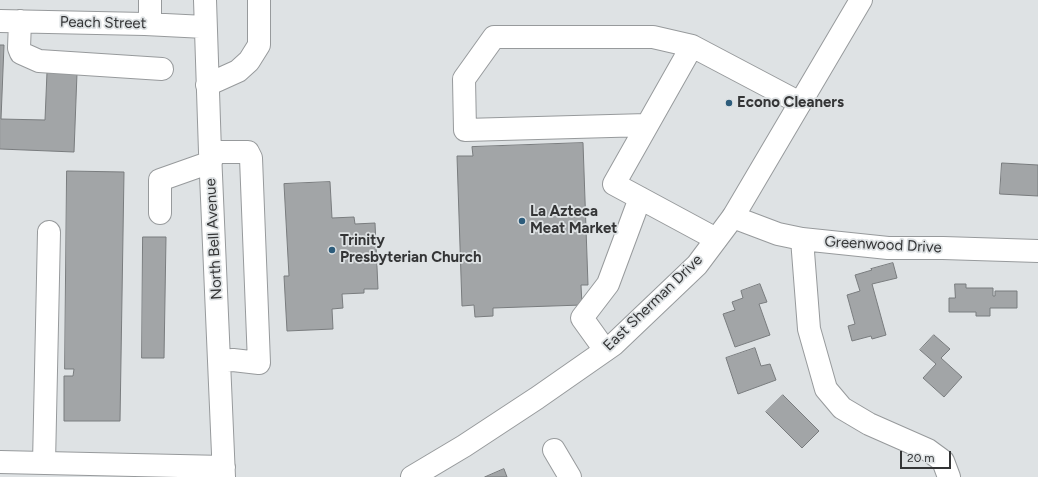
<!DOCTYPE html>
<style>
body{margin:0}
#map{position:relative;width:1038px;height:477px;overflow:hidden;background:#dee2e4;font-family:Figtree,sans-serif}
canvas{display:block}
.scale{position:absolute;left:900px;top:451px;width:51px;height:18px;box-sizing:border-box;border:2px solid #343536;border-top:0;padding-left:5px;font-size:12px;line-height:14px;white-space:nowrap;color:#343536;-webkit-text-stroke:3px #dee2e4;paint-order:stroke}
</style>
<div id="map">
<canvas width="1038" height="477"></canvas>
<div class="scale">20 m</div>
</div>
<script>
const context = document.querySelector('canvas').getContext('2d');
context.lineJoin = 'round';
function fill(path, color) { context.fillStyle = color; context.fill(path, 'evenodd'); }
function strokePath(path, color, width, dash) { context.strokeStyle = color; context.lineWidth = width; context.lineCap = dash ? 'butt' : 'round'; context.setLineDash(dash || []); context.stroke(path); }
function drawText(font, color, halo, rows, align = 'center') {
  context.font = font + ' Figtree,sans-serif'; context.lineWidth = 3.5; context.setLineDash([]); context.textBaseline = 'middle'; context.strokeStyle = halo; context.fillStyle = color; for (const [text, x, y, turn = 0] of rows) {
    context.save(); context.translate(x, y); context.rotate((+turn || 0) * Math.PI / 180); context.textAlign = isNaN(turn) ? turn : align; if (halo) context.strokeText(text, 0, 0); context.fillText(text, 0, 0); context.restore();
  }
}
const building = new Path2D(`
 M0,45h4l-3,74 44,1 2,-48 30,1 -3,79 -74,-3z
 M583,143l5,142h-7l1,20 -89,3v8l-18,1 -1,-12 -12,1 -5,-150h16l-1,-9z
 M1002,163l36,2v31l-38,-2z
 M67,171l57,1 -4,249h-56v-45h9l1,-7h-9z
 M330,182l2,36 22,-1 1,7 20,-1 3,66h-14v4l-22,1 1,14 -11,1 1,20 -46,2 -3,-55h5l-5,-92z
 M143,237h23l-2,121h-22z
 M893,263l4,15 -25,6 14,51 -14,4 -1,-3 -19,5 -4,-15 7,-2 -8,-29 13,-4 -5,-16 17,-5 -1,-1z
 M760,284l7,18 -8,2 11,31 -35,12 -12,-33 12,-4 -3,-8 11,-4 -2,-7z
 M955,284h11v4h27v8h2v-5h22v17h-27v8h-14v-4h-27v-14h6z
 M934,335l16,14 -9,9 21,19 -18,20 -21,-19 13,-14 -16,-14z
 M755,348l6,18 9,-2 6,16 -38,14 -12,-36z
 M783,395l36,36 -17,17 -36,-36z
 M504,469l3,8h-22z`);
fill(building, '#a2a5a7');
strokePath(building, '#797c7e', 1);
const minor = new Path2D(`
 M205,0l5,152 14,325
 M0,21l145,3 60,3
 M20,21l-1,27 2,5 18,8 123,8
 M150,24v-24
 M207,85l31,-14 11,-10 10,-16v-45
 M647,125l-182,5 -1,-51 30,-42h159l39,9
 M210,152h38l3,6 8,205 -26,-3 -13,1
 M160,213v-33l51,-18
 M733,217l45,17 24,5 86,9h55l95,3
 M716,239l-102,-55 78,-138 108,57
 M802,239l7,90 17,60 16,19 27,16 59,26 15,11 6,16
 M605,350l-23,-32 26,-34 32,-86
 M554,450l16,27
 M0,462l224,5
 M44,463l5,-231`);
const major = new Path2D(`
 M412,477l52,-31 73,-48 76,-53 84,-80 36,-48 128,-217`);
strokePath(minor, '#979a9c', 24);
strokePath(major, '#979a9c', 24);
strokePath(minor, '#fff', 22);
strokePath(major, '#fff', 22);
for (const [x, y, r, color] of [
 [729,103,4,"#2d5c7b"],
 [522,221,4,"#2d5c7b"],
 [332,250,4,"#2d5c7b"]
]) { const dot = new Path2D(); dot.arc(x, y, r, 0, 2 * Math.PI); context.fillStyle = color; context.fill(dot); strokePath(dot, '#dee2e4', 1.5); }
drawText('15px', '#343536', '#dee2e4', [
 ["Peach Street",103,23,1],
 ["North Bell Avenue",214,239,-93],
 ["Greenwood Drive",883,245,3],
 ["East Sherman Drive",653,303,-44]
]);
drawText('bold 15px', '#343536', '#dee2e4', [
 ["Econo Cleaners",737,103],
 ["La Azteca",530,212],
 ["Meat Market",530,229],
 ["Trinity",340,241],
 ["Presbyterian Church",340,258]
], 'left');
</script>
